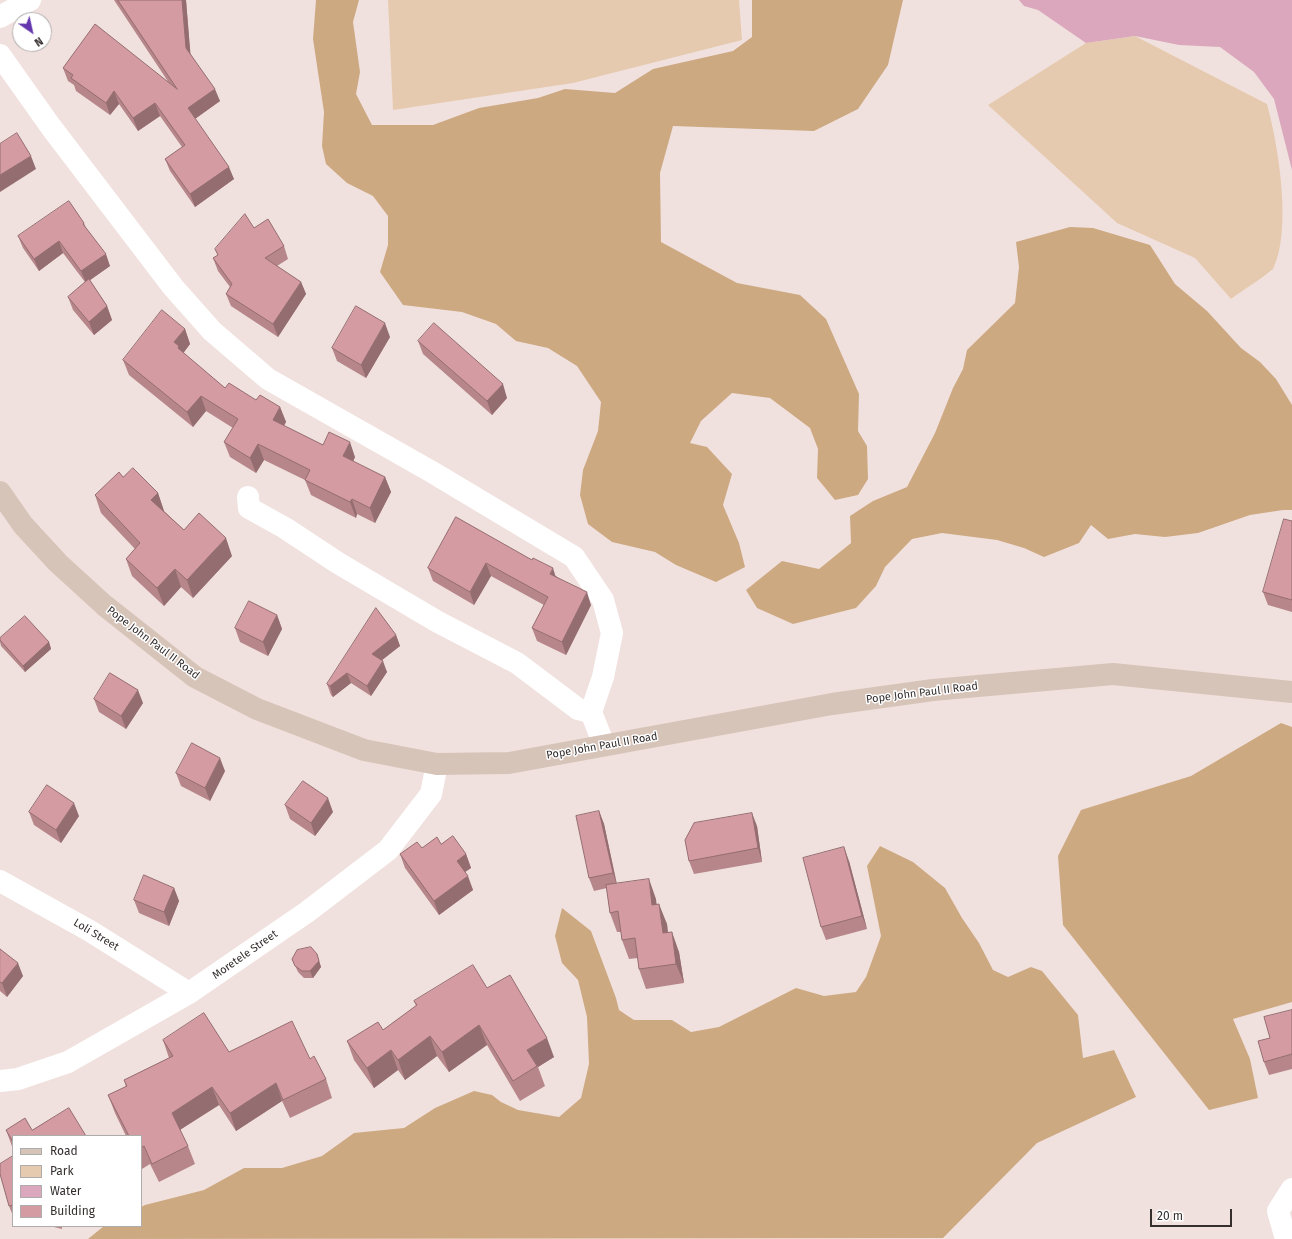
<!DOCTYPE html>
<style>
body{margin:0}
#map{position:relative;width:1292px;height:1239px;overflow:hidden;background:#f1e1de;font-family:"Fira Sans",sans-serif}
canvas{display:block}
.legend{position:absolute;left:12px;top:1135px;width:130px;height:92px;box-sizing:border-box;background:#fff;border:1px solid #aeacab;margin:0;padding:5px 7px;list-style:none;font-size:12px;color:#352f2e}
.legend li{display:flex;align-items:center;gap:8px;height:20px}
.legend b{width:20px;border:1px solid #aeacab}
.north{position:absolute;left:12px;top:12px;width:40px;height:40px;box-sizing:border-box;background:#fff;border:1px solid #aeacab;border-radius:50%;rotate:146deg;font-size:11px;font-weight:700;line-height:16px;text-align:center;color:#352f2e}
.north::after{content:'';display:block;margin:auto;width:14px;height:18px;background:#6437af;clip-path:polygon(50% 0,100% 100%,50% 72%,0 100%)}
.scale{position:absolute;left:1150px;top:1209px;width:82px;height:18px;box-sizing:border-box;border:2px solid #352f2e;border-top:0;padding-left:5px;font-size:12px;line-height:14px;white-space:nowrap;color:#352f2e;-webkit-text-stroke:3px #fff;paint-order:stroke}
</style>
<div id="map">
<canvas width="1292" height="1239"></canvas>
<ul class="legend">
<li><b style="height:5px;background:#d7c4b9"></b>Road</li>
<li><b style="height:11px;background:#e5caaf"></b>Park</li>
<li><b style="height:11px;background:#dba7bd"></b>Water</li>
<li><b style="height:11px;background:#d49ca2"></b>Building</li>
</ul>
<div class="north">N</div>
<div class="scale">20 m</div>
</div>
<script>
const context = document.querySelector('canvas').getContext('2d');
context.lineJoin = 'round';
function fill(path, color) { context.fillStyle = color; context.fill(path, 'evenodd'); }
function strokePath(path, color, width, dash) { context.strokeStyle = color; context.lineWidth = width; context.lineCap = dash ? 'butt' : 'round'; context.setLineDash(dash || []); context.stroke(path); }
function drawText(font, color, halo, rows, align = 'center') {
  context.font = font + ' "Fira Sans",sans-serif'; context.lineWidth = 3; context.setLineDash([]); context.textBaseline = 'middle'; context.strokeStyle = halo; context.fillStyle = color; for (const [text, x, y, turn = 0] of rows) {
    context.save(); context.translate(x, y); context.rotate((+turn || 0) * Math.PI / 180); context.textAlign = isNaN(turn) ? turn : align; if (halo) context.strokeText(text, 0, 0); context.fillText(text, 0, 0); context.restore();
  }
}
fill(new Path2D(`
 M388,0h351l3,40 -169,43 -180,27z
 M1135,36l132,68c12,44 25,127 6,165 -13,11 -29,20 -42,30l-36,-41 -78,-35 -129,-118 98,-62z`), '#e5caaf');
fill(new Path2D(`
 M316,0h43l-6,22 7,50 -4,22 16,31h61l46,-17 59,-10 27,-9 50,4 38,-24 80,-18 19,-14v-37h151l-15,65 -30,44 -44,22 -141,-5 -13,47 1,69 76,41 63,12 26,24 33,75 -1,37 9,15 1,33 -10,16 -23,5 -18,-22 1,-29 -8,-21 -40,-30 -38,-5 -31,28 -11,22 17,4 25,27 -9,31 16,38 6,24 -29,15 -40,-17 -21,-13 -43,-10 -24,-18 -8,-29 3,-25 15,-39 3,-29 -24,-36 -29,-18 -32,-7 -20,-17 -34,-12 -59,-7 -23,-33 8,-27v-29l-15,-20 -26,-13 -21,-19 -4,-18 2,-34 -11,-73z
 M1070,227l23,1 57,17 25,39 32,27 34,37 19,14 16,17 16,26v105h-9l-33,5 -52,18 -33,4 -30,-3 -27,5 -17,-14 -12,18 -35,14 -20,-9 -27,-8 -55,-7 -30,6 -27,28 -9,19 -20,22 -63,16 -36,-16 -11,-18 36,-29 37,8 32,-26 -1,-27 23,-15 34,-14 28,-54 18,-45 10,-19 4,-19 48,-47 4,-36 -3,-25z
 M1281,723l11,4v275l-59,17 17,40 8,39 -49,12 -146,-185 -5,-69 23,-46 110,-34z
 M880,846l33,16 32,26 17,30 17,25 14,27 15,7 23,-10 11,4 36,44 5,43 31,-8 22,47 -99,46 -94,95 -855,1 16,-13h37v-19l4,-2 59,-15 40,-22h38l40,-12 32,-23 50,-5 31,-20 39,-17 18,4 9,7 17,8 41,7 22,-19 8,-34 -2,-47 -9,-37 -16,-17 -7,-27 7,-28 29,23 25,67 3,12 15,10h38l19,12 28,-5 77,-39 28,8 32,-4 10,-15 15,-41 -14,-70z`), '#cda982');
fill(new Path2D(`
 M1019,0h273v170l-18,-71 -20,-27 -34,-25 -41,-2 -44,-9 -49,7 -48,-33 -14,-4z`), '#dba7bd');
strokePath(new Path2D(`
 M0,17l30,-17
 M0,55l51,72 122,160 39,44 56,48 164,93 142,85 29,43 9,33 -9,44 -12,35
 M248,497l1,11 36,20 53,35 100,59 79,41 61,46 13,3 13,33
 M0,881l90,50 99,62
 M0,1081l18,-2 50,-17 121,-69 118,-81 81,-62 43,-56 6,-30
 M1286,1239l-8,-28 14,-22`), '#fff', 22);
strokePath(new Path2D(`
 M0,492l23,33 35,38 46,42 91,72 62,32 107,41 73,14 72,-1 323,-59 101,-14 180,-16 179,18`), '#d7c4b9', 22);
fill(new Path2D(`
 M114,0h72l4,53 30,48 -25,18 39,60 -39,28 -25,-36 -5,-12 17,-12 -22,-31 -22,15 -19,-27 -9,11 -34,-24 -2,-6 -6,-4 -5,-13 106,15z
 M84,223l2,5 24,38 -20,14 17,26 5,14 -18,15 -21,-25 -5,-13 17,-15 -22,-29 -24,18 -16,-23 -5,-12z
 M254,228l30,18 4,13 -11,7 24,16 5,12 -28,43 -47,-31 -5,-12 4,-7 -12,-16 -5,-13 5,-3 -3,-6z
 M185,329l5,15 -7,9 42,35 31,12 24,7 6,15 -2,4 39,19 32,12 -2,5 32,15 6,15 -16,31 -18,-9 -1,4 -45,-23 -6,-15 -41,-20 -8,13 -26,-16 -6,-15 9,-14 -27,-17 -13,16 -64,-52 -6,-15z
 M390,337l-24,41 -29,-17 -5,-13z
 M418,341l89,57 -15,17 -69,-61z
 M123,477l35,16 6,18 20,19 48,26 -39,42 -12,-11 -17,19 -32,-30 -6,-17 9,-10 -34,-36 -6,-18z
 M456,517l100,59 35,29 -25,50 -29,-14 -5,-13 12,-23 -53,-29 -17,29 -41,-24 -5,-13z
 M1292,521v91l-24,-7 -5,-13z
 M277,615l5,14 -14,27 -28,-14 -5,-14z
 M396,635l4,11 -19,14 6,12 -16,24 -20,-13 -18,14 -2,-2 -4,-11z
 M0,638l49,4 2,7 -26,23 -24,-26 -1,-4z
 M94,699l49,4 -17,26 -27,-17z
 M225,771l-15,30 -29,-15 -5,-13z
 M285,805l48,7 -18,24 -25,-17z
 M599,811l5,13 13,60 39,15v5l11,20 1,9 11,19 5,31 -38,6 -7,-20 -1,-11 -9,1 -7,-19 -1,-8h-4l-7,-19 -3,-25 -13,3 -5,-13z
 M29,812l50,4 -18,27 -27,-18z
 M757,826l5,36 -68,12 -5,-13z
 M441,844l25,10 5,14 -6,4 8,18 -34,25 -34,-47 -5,-14 22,-6z
 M849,861l18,68 -41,11 -5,-13z
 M174,888l5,13 -10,25 -30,-13 -5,-13z
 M0,949l23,27 -16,21 -7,-6z
 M292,959l27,2 2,6 -8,11h-9l-6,-6z
 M487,988l67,69 -16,10 7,19 -25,15 -33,-56 -38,27 -12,-16 -32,24 -7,-10 -24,18 -20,-28 -7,-19 36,-11 33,-24 -2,-5z
 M1292,1010v59l-23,6 -5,-13 6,-24z
 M163,1040l66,12 81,7 16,20 6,19 -42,20 -8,-17 -46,30 -17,-26 -39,25 8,16 7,18 -36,18 -9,-18 -8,5 -1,-3v-30h-15l-11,-23 -7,-18 18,-8 -2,-7 45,-22z
 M6,1130h26l-19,6v13z
 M13,1156v60l-4,-10z
 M50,1226h12v3z`), '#b6868b');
fill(new Path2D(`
 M182,0h4l5,60 -5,-12z
 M215,89l5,12 -28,20 -4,-13z
 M114,91l5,13 -9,11 -4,-12z
 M155,103l5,13 -22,15 -5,-13z
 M31,156l5,13 -36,23v-17z
 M229,167l5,12 -39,28 -5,-13z
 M59,241l4,12 -24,18 -5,-12z
 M106,254l4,12 -24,17 -5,-12z
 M301,282l5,12 -28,43 -5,-13z
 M107,306l5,14 -18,15 -5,-13z
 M385,323l5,14 -24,41 -5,-13z
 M185,329l5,15 -8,11 -8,-13z
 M503,384l4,14 -15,17 -5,-14z
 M201,396l5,15 -13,16 -6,-15z
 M280,407l6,15 -8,13 -5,-15z
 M350,442l5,15 -7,15 -5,-16z
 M258,444l6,16 -8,13 -6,-15z
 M385,477l6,15 -16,31 -5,-15z
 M158,493l6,18 -6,6 -7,-17z
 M352,499l5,15 -1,4 -6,-16z
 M226,538l6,18 -39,42 -6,-18z
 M486,563l5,13 -17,29 -4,-13z
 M553,568l4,13 -7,-7z
 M175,569l6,18 -17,19 -7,-18z
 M587,592l4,13 -25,50 -4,-13z
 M277,615l5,14 -14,27 -5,-14z
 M396,635l4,11 -24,19 -4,-11z
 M49,642l2,7 -26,23 -2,-6z
 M383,661l4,11 -16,24 -4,-10z
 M347,673l4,10 -18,14 -3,-11z
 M138,690l5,13 -17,26 -5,-13z
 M220,758l5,13 -15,30 -5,-13z
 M328,798l5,14 -18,24 -4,-13z
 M74,803l5,13 -18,27 -5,-13z
 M599,811l5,13 13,62 -4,-13z
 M752,813l5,13 5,36 -4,-14z
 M844,847l5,14 18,68 -5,-13z
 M466,854l5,14 -9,6 -5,-13z
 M468,876l5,14 -34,25 -5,-14z
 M649,879l7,20 3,26 -7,-20z
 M174,888l5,13 -10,25 -5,-14z
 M659,904l8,20 3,29 -7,-20z
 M672,932l7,20 5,31 -8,-19z
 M317,954l4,13 -8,11 -3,-7z
 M18,963l5,13 -16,21 -5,-14z
 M479,1025l8,20 -38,27 -7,-20z
 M430,1036l7,20 -32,24 -7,-20z
 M547,1038l7,19 -16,10 -11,-17z
 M391,1050l7,20 -24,18 -7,-20z
 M276,1083l6,18 -46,30 -6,-18z
 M212,1087l7,18 -41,26 -6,-18z`), '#946d71');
const building = new Path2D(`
 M118,0h64l4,48 29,41 -27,19 41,59 -39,27 -25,-35 20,-14 -30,-42 -22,15 -19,-27 -8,12 -35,-25 2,-3 -10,-7 32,-44 82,65z
 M17,133l14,23 -31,19v-31z
 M69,201l15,22 -1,1 23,30 -25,17 -22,-30 -25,18 -16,-23z
 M245,214l9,14 14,-9 16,27 -19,12 36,24 -28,42 -47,-30 6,-10 -19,-26 5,-3 -3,-6z
 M89,279l18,27 -18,16 -21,-25z
 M356,306l29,17 -24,42 -29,-17z
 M162,310l23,19 -11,13 5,4 -1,2 47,40 4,-5 27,17 4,-5 20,12 -7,13 50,25 6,-13 21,10 -7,14 42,21 -15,31 -18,-9 -2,3 -45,-22 5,-10 -52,-26 -8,14 -26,-16 14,-23 -37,-23 -14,16 -64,-52z
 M434,323l69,61 -16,17 -69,-60z
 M133,468l25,25 -7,7 33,30 15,-17 27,25 -39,42 -12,-11 -18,19 -31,-29 14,-16 -45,-48 24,-23 4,5z
 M456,517l76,43 1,-2 20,10 -3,6 37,18 -25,50 -30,-14 16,-31 -62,-34 -16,29 -42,-24z
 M1284,519l8,2v79l-29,-8z
 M249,601l28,14 -14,27 -28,-14z
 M376,608l20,27 -24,19 11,7 -16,25 -20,-13 -17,13 -3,-2z
 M25,616l24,26 -26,24 -23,-26v-2z
 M110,673l28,17 -17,26 -27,-17z
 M192,743l28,15 -15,30 -29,-15z
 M303,781l25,17 -17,25 -26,-18z
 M47,785l27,18 -18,27 -27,-18z
 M599,811l14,62 -24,5 -13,-62z
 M752,813l6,35 -69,13 -4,-21 9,-17z
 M453,836l13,18 -9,7 11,15 -34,25 -34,-47 17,-12 5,6 15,-11 4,7z
 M844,847l18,69 -41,11 -18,-69z
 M144,875l30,13 -10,24 -30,-12z
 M649,879l3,26 7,-1 4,29 9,-1 4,32 -37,5 -4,-31 -13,2 -4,-29 -8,2 -4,-28z
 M311,947l6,7 2,7 -9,10h-8l-7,-5 -3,-7 5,-9z
 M0,949l18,14 -16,20 -2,-1z
 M473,965l14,23 23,-13 37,63 -20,12 10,16 -24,15 -34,-56 -37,27 -12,-16 -32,24 -7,-10 -24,18 -20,-27 31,-19 5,8 34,-25 -3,-4z
 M1292,1010v44l-28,8 -6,-21 12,-3 -6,-21z
 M204,1013l25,39 63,-31 18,38 4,-3 12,23 -43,21 -7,-17 -46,30 -18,-26 -40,26 16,33 -36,18 -8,-18 -3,2v-12h-12l-21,-41 19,-9 -3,-6 49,-24 -10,-16z
 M69,1108l17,28h-73v6l-7,-12 19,-12 7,12z
 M13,1156v49l-4,1 -9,-32v-10z`);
fill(building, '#d49ca2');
strokePath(building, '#946d71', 1);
drawText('11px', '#352f2e', '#fff', [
 ["Pope John Paul II Road",153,643,37],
 ["Pope John Paul II Road",922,693,-7],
 ["Pope John Paul II Road",602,746,-10],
 ["Loli Street",96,935,31],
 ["Moretele Street",245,955,-35]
]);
</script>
